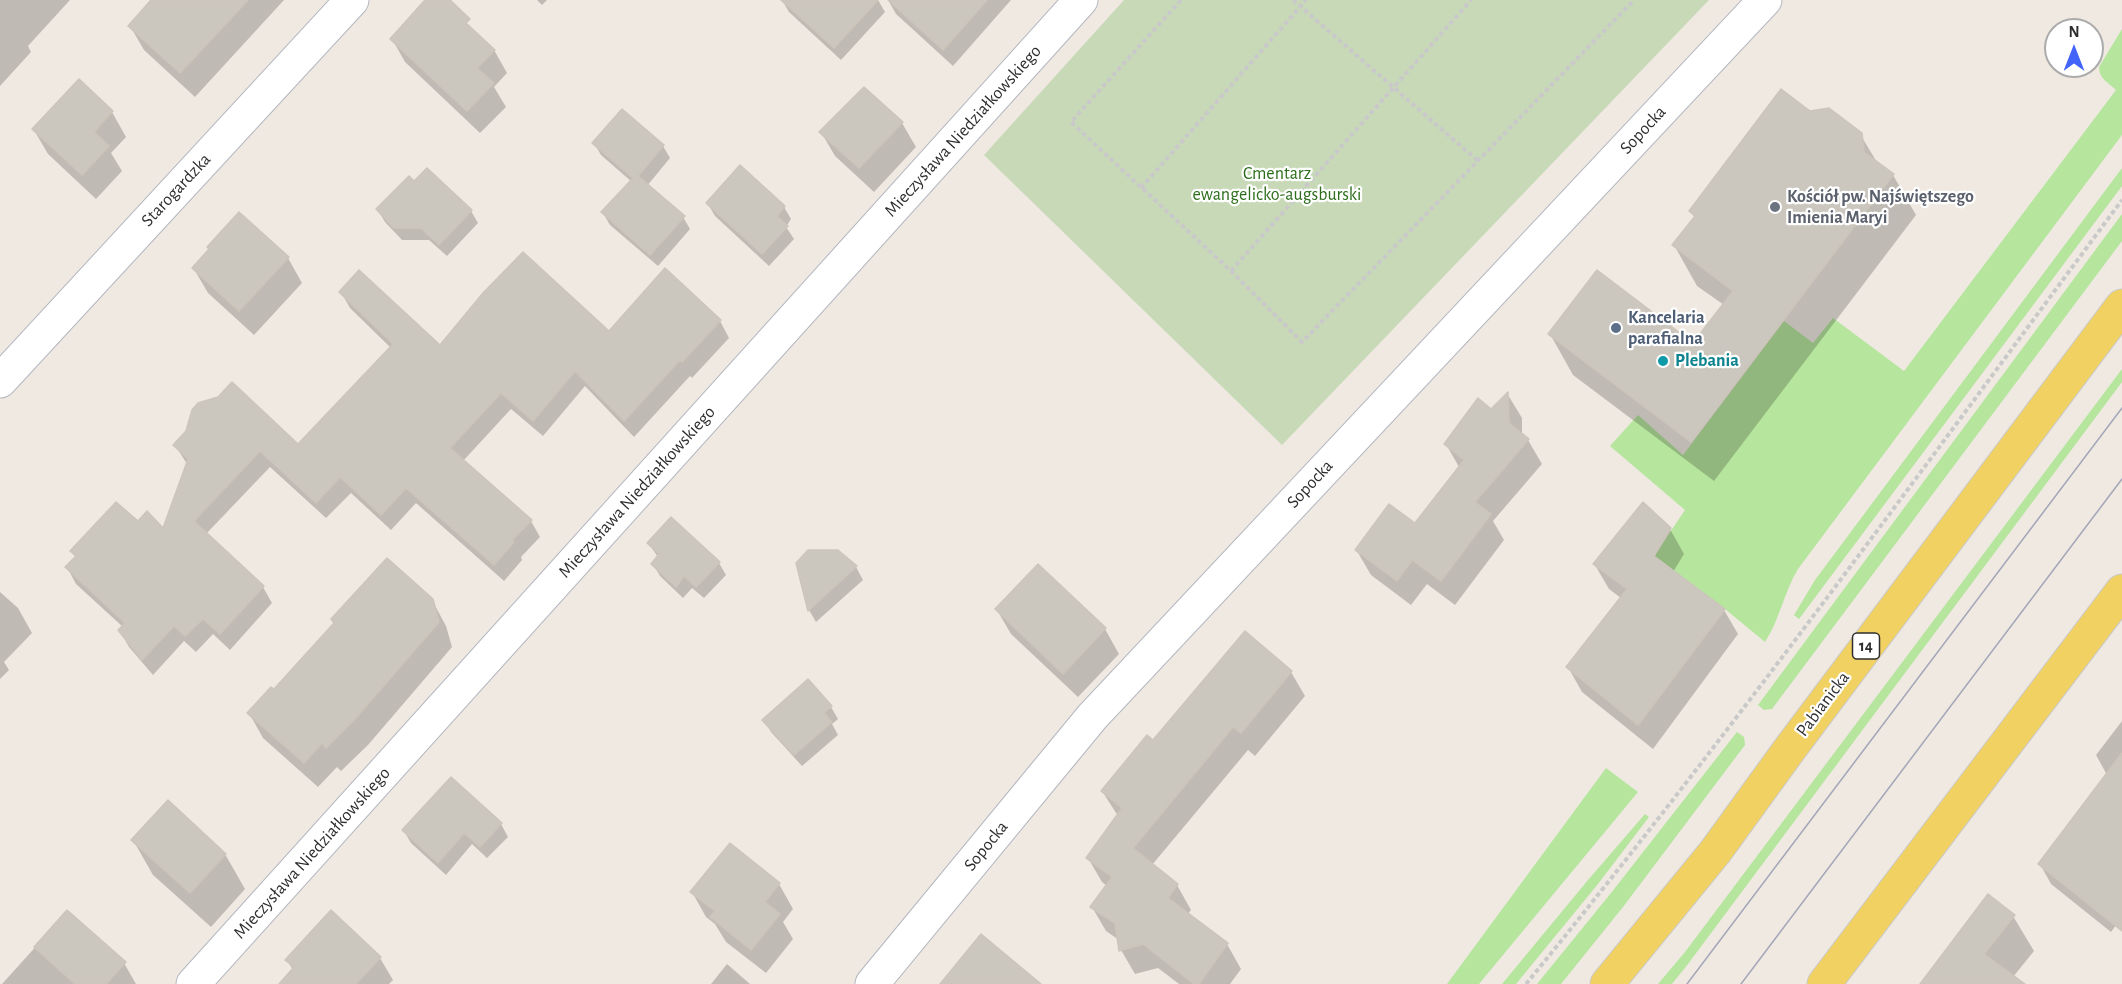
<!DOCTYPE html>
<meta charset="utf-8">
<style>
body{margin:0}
#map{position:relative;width:2122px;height:984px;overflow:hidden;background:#efe9e1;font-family:"Alegreya Sans",sans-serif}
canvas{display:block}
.north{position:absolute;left:2044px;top:18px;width:60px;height:60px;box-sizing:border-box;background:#fff;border:2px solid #ababab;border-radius:50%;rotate:0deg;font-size:16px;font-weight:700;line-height:24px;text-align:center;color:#2e2e2e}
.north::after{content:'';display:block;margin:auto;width:21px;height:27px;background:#4264fb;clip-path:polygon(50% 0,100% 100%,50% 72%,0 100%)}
</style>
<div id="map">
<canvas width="2122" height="984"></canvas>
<div class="north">N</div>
</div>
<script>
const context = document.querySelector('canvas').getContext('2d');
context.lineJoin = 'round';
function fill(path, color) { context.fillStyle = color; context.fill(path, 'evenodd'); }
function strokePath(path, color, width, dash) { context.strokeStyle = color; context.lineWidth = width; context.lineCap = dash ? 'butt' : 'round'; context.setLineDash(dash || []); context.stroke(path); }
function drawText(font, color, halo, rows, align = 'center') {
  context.font = font + ' "Alegreya Sans",sans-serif'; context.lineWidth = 4.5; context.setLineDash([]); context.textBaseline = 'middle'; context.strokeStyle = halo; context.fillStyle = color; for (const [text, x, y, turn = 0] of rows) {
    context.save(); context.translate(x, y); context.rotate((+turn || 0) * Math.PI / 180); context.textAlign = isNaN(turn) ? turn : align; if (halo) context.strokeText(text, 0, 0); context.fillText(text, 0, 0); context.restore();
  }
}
fill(new Path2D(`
 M2122,29v106l-324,434c-14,23 -18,50 -33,73l-40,-33 -71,-53 31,-46 -75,-64 28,-31 45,40 101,-134 29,22 20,-25 71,53 212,-281c-7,-7 -17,-11 -17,-23z
 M2122,168v18l-323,433 -5,-4 21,-35z
 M2122,214v27l-350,468 -8,1 -6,-5z
 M2122,369v13l-434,582 -16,20h-14l27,-32z
 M1737,732l7,5 1,8 -122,162 -62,77h-24l74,-91z
 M1606,768l32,24 -159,192h-32z
 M1645,814l4,3 -51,67 -82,100h-14l86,-104z`), '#b6e59e');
fill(new Path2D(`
 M1124,0h585l-427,445 -298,-290z`), '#c8d9b8');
fill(new Path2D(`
 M0,0h70l-42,46 3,6 -31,34z
 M153,0h131l-89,97 -51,-47 -14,-24z
 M427,0h13l54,50 13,23 -13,14 12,20 -26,26 -75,-71 -13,-23z
 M537,0h10l-5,5z
 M782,0h96l7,12 -44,48 -52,-48z
 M888,0h123l-58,66 -57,-52z
 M622,111l41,35 7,12 -23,28 36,31 7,12 -32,37 -48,-41 -7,-12 29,-31 -31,-27 -7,-12z
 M112,112l14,25 -15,16 11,18 -26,28 -48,-45 -14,-24z
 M1810,113l50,21 18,30 15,11 23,40 -202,266 -141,-106 -23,-41 143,11 31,-40 -27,-19 -23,-41 21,-27 -5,-7z
 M902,123l14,24 -42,45 -39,-36 -14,-24z
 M427,170l44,41 7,12 -31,33 -18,-16h-27l-17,-18 -7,-12 36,-26z
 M708,204l76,3 7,12 -5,8 8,12 -25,27 -54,-50z
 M239,214l49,44 14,25 -48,52 -46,-42 -14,-24z
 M665,270l55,51 9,17 -37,40 -2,-2 -56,61 -49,-51 -42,50 -32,-27 -48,52 68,60 9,16 -19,20 1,3 -18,21 -88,-78 -25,27 -40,-37 -25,25 -56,-51 -64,67 57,53 9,16 -42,47 -17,-16 -17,18 -12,-11 -31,34 -24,-28 -9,-16 3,-4 -47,-43 -9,-17 9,-9 -4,-7 66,-28 26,7 23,-66 -12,-19 123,1 93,-98 -41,-40 -9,-16 99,55 169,-14z
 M1508,395l14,23v18l6,4 14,24 -49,57 11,19 -49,65 -28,-21 -16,21 -40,-30 -14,-24 58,-26 44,-58 -13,-23 45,-33z
 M1670,529l14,25 -11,18 51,38 14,24 -85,115 -71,-57 -14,-25 53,-69 -12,-9 -14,-24z
 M649,544l70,19 7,12 -22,23 -12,-10 -9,10 -23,-22 -7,-12 5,-7z
 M838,551l18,16 7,13 -47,42 -7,-12 -11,-46z
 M1038,566l67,63 14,25 -41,43 -67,-63 -14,-24z
 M0,592l18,16 14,25 -28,29 5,8 -9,9z
 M432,600l14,26 6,21 -84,98 -27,26 -4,-4 -19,20 -55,-49 -14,-25z
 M1245,633l46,39 14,24 -50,60 -7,-6 -96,115 25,20 14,25 -4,5 40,29 14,25 -11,15h-51l-21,-16 -23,6 -14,-24 -2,-10 -13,-9 -14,-24 15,-21 -5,-4 -14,-24 30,-42 -16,-25 52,-49z
 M831,707l7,12 -6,5 6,11 -36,31 -31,-34 -7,-12z
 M2122,721v196l-11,15 -60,-48 -11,-20 67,-89 -11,-20z
 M451,779l50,45 7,13 -21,21 -15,-14 -26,31 -35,-32 -7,-12z
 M133,840l92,14 20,35 -34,38 -58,-52z
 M779,884l14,25 -10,13 10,17 -27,34 -40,-31 -11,-18 -9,-7 -14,-25z
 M67,912l57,51 12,21h-134z
 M2013,916l21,35 -21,26 9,7h-100z
 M380,958l13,22 -4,4h-108l12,-14 -6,-10z
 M727,964l23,20h-39z`), '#0003');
const building = new Path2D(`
 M151,0h97l-68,73 -52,-47z
 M425,0h25l20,19 -4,4 29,27 -18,18 17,15 -27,28 -77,-72z
 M781,0h97l-44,48z
 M888,0h99l-44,50z
 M79,79l34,32 -19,21 15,14 -27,29 -50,-46z
 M864,87l39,35 -44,46 -40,-36z
 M1781,89l29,22 19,-3 33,25 2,19 30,22 -203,268 -143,-108 49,-64 96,73 40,-52 -61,-46 23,-29 -6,-5z
 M622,109l42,36 -26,31 47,40 -35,39 -49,-43 32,-34 -41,-35z
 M740,165l45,41 -8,10 11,10 -26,28 -56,-51z
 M427,168l45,42 -33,35 -18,-17h-27l-18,-19 33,-33 5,5z
 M239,212l50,45 -50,54 -47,-43 17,-19 -2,-2z
 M523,252l86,79 56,-63 56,52 -39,42 -2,-2 -56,61 -49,-50 -42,50 -32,-28 -51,55 82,72 -20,20 2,2 -20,23 -88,-77 -25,27 -41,-38 -24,26 -56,-52 -66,70 70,65 -44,48 -17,-15 -18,17 -11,-10 -32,34 -24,-30 7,-7 -60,-56 11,-11 -6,-5 46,-49 22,19 9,-10 16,17 25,-69 -15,-14 13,-14 6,-21 6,-7 20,-6 14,-15 66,62 95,-100 -54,-52 20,-22 81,75 43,-52z
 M1508,392l1,31 20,16 -54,63 16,12 -50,67 -29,-21 -15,21 -42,-31 34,-46 26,19 49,-63 -20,-16 34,-46 13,11z
 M1643,502l28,26 -17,28 71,53 -87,116 -72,-58 61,-78 -34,-25z
 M671,517l49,45 -24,25 -12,-11 -8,11 -25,-23 8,-10 -12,-11z
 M808,550h30l19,16 -49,45 -12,-48z
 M387,558l46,41 6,23 -85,98 -28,28 -4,-5 -18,20 -57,-50 24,-26 3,2 60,-66 -3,-4z
 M1038,564l68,64 -43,46 -68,-65z
 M1245,631l47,40 -51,62 -8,-6 -100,121 45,36 -10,14 60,45 -29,41h-5l-51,-40 -24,7 -4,-28 -25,-16 22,-30 -26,-19 36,-50 -21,-17 46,-56 6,5z
 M808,679l24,27 -8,7 8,9 -38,33 -32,-35z
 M2122,753v178l-84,-67z
 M451,777l51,46 -22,24 -16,-14 -26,30 -36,-33z
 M168,800l58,54 -36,39 -59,-53z
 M730,843l50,40 -15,19 15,12 -29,36 -41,-33 5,-6 -25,-19z
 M1988,894l27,21 -31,39 41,30h-105z
 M67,910l59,52 -20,22h-31l-41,-37z
 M331,910l50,47 -25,27h-77l15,-17 -9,-7z
 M981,934l60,50h-101z`);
fill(building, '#cbc7bf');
strokePath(building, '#cbc5ba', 1.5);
const minor = new Path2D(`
 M0,381l352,-381
 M193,984l888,-984
 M872,984l220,-267 673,-717`);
const primary = new Path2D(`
 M1607,984l108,-132 74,-102 333,-444
 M1824,984l298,-393`);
strokePath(minor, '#b4b7c1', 35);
strokePath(primary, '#c9c9c9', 35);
strokePath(new Path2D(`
 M1181,0l-110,122 160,149 71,71 332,-342
 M1293,0l185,161
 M1141,188l165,-188
 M1231,271l240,-271
 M1526,984c208,-254 400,-520 596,-784`), '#c9c9c9', 4, [4.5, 3]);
strokePath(minor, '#fff', 33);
strokePath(primary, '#f2d163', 33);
strokePath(new Path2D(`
 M1687,984l435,-576
 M1741,984l381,-505`), '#a3a6b8', 1.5);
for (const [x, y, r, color] of [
 [1775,207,6,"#6b7280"],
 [1616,328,6,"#5c6f8a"],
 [1663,361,6,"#0f9aa8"]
]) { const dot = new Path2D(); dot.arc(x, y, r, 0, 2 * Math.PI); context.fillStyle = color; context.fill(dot); strokePath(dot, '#fff', 2); }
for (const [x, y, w] of [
 [1866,646,27]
]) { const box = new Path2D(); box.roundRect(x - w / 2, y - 13, w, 26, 4.5); context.fillStyle = '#fff'; context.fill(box); strokePath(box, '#2e2e2e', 1.5); }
drawText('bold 16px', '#2e2e2e', null, [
 ["14",1866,646]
]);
drawText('18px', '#2e2e2e', '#fff', [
 ["Sopocka",1643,130,-47],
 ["Mieczysława Niedziałkowskiego",963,131,-48],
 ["Starogardzka",176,190,-47],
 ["Sopocka",1310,484,-47],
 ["Mieczysława Niedziałkowskiego",637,492,-48],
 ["Pabianicka",1823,704,-53],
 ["Sopocka",986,846,-51],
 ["Mieczysława Niedziałkowskiego",312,853,-48]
]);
drawText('18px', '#2c6e1b', '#fff', [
 ["Cmentarz",1277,174],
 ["ewangelicko-augsburski",1277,195]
]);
drawText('bold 18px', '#5b616d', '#fff', [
 ["Kościół pw. Najświętszego",1787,197],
 ["Imienia Maryi",1787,218]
], 'left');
drawText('bold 18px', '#4e5e75', '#fff', [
 ["Kancelaria",1628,318],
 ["parafialna",1628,339]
], 'left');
drawText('bold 18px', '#0d838f', '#fff', [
 ["Plebania",1675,361]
], 'left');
</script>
